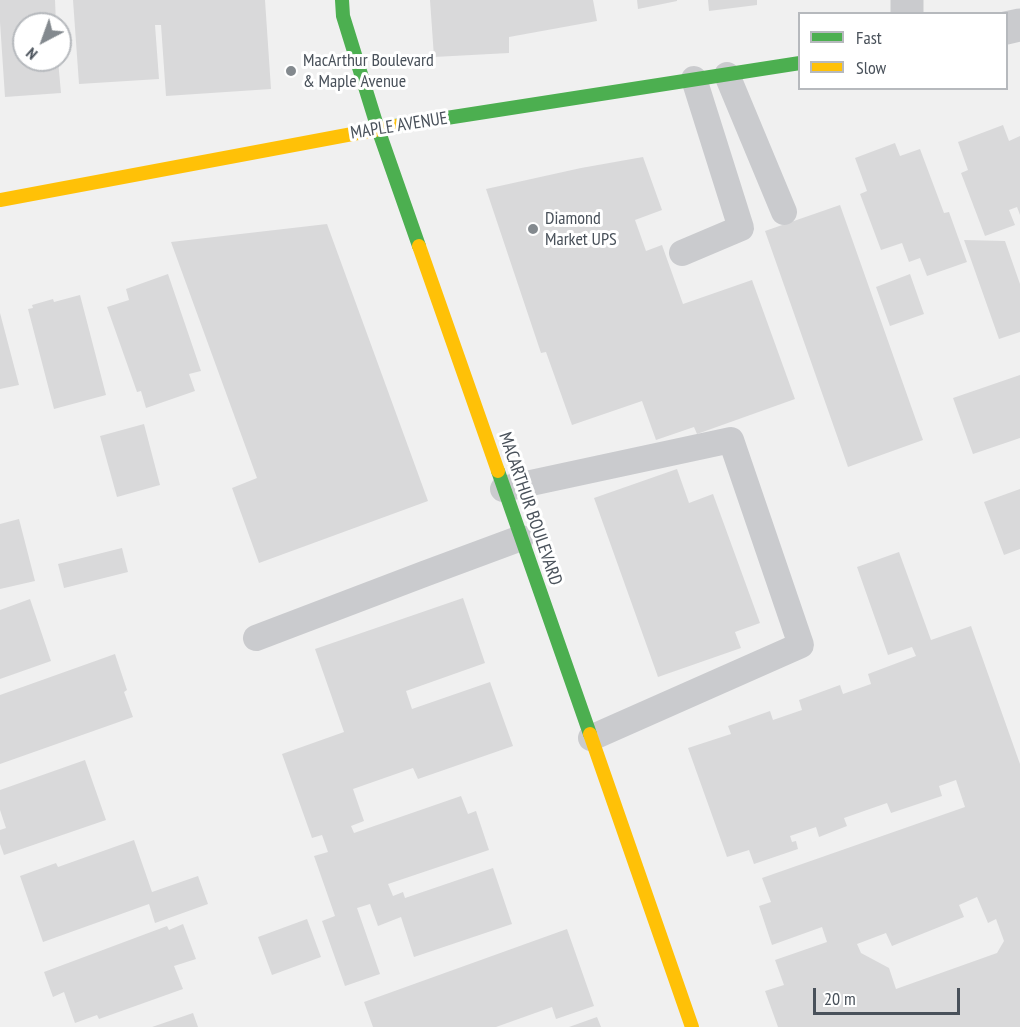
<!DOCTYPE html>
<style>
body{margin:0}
#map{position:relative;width:1020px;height:1027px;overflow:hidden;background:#f0f0f0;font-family:"PT Sans Narrow",sans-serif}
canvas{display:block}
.legend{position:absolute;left:798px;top:12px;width:210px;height:78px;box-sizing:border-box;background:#fff;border:2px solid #b6b9bd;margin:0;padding:8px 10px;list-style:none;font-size:18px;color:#49515a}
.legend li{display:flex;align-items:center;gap:12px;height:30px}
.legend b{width:30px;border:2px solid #b6b9bd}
.north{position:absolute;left:12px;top:12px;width:60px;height:60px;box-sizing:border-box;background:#fff;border:2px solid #b6b9bd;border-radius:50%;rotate:221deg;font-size:16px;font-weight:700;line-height:24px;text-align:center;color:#49515a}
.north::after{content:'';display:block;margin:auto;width:21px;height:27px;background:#83898e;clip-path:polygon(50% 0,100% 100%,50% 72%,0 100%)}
.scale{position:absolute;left:813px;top:988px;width:147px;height:27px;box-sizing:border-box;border:3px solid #49515a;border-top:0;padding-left:8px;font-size:18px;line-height:21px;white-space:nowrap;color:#49515a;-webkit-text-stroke:4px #fff;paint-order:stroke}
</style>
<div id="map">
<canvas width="1020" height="1027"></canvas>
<ul class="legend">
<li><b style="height:8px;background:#4caf50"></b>Fast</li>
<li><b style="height:8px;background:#ffc107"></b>Slow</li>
</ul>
<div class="north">N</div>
<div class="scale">20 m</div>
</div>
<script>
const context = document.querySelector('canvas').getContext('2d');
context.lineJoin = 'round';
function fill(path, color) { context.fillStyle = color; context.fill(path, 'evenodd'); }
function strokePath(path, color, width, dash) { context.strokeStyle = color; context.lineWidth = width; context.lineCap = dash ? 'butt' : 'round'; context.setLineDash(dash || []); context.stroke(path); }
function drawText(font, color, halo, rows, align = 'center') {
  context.font = font + ' "PT Sans Narrow",sans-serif'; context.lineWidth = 6; context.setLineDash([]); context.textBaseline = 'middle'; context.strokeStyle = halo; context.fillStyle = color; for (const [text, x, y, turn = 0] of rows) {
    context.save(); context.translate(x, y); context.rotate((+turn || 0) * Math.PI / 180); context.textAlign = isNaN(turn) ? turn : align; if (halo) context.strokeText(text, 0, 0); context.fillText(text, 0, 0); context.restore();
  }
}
fill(new Path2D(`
 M0,0h55l1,24h-32v36h34l3,33 -56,4 -5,-75z
 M73,0h192l6,89 -105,7 -5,-71h-6l4,54 -80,5z
 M430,0h163l4,21 -88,16v16l-75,4z
 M637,0h40v1l-39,8z
 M708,0h49v5l-48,6z
 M1003,125l6,16 11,-5v79l-3,-8 -8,3 6,15 -30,11 -24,-63 7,-3 -10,-28z
 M895,143l5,13 20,-7 24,64 5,-1 18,50 -40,14 -7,-18 -11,4 -7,-19 -21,7 -21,-56 7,-3 -12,-33z
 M643,157l19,53 -27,10 11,31 16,-6 21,59 69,-24 43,119 -98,35 -3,-7 -38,13 -14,-39 -70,24 -26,-73 -5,1 -55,-164 95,-21z
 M840,205l83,235 -75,27 -83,-236z
 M327,224l101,277 -169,62 -27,-75 25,-10 -86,-236z
 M964,240l41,1 15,43v48l-21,7z
 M168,274l33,97 -12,3 6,17 -49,17 -5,-17 -4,1 -30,-85 22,-7 -3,-11z
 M910,274l14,40 -34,12 -14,-39z
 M80,295l26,100 -52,14 -26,-100 5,-1 -1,-3 21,-6 1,3z
 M0,313l19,72 -19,4z
 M1020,375v63l-47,16 -20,-56z
 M144,424l16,61 -43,12 -17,-61z
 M677,469l12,34 24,-9 47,129 -25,9 6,16 -83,29 -64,-179z
 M1020,489v60l-16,6 -20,-53z
 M19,519l16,62 -35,8v-65z
 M122,548l6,24 -64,16 -6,-24z
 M899,552l32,88 40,-14 49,138v263h-242l-13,-36 19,-6 -9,-25 52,-18 -5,-15 -50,18 -13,-39 12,-4 -9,-24 203,-71 -9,-27 -17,6 3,10 -51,17 -4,-10 -43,15 3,8 -28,11 -3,-10 -26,9 2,6 4,-1 2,8 -44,15 -5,-14 -22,7 -39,-109 43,-14 -3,-8 42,-15 3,9 29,-10 -3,-10 41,-15 3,9 28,-10 -3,-10 48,-18 -4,-9 -24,8 -31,-88zM977,897l11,26 8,-4 8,22 -7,12 -101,36 -7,-21 -28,-15 -4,-9 29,-11 6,13 72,-29 -5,-12z
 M463,598l22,65 -79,28 6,18 78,-27 23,64 -95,33 -5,-11 -60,21 11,32 -13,5 3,7 107,-37 7,18 8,-3 13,39 -101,34 5,12 10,-4 2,6 88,-30 19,56 -98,33 -13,-40 -23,9 -8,-22 -13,4 23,66 -35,12 -23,-65 13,-5 -21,-60 14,-4 -6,-17 -10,3 -30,-84 62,-22 -29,-83z
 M30,599l21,62 -51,18v-69z
 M115,654l12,36 -3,2 9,25 -133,47v-69z
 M85,760l21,60 -102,35 -4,-11v-14l6,-2 -6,-18v-20z
 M134,840l18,52 46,-16 10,28 -53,19 -6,-19 -106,38 -23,-66 36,-13 2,4z
 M307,919l14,38 -49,18 -14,-38z
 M183,924l13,35 -22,7 9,23 -84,30 -2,-4 -22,8 -11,-31 -11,5 -9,-25 123,-46 2,4z
 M567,929l27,77 -38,13 -4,-12 -56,20h-123l-9,-25z
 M193,1013l5,14h-46z
 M597,1017l4,10h-32z`), '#d9d9da');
strokePath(new Path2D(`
 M727,75l57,137
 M682,253l59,-25 -47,-149
 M503,489l228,-49 70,205 -210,93
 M256,638l168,-64 97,-36`), '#cacbce', 26);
strokePath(new Path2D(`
 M907,0v14
 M1006,28l14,-3`), '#cacbce', 33);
strokePath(new Path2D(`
 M342,0l1,16 35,113 41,117
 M395,126l405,-63
 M498,471l92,263`), '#4caf50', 14);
strokePath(new Path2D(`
 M0,200l395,-74
 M419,246l79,225
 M590,734l102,293`), '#ffc107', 14);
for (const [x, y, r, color] of [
 [291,71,6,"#83898e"],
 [533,229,6,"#83898e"]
]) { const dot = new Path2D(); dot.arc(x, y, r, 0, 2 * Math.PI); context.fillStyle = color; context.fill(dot); strokePath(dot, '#fff', 2); }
drawText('18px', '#49515a', '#fff', [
 ["MacArthur Boulevard",303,61],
 ["& Maple Avenue",303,82],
 ["Diamond",545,219],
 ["Market UPS",545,240]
], 'left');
drawText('18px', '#49515a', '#fff', [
 ["MAPLE AVENUE",399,126,-9],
 ["MACARTHUR BOULEVARD",530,509,71]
]);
</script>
